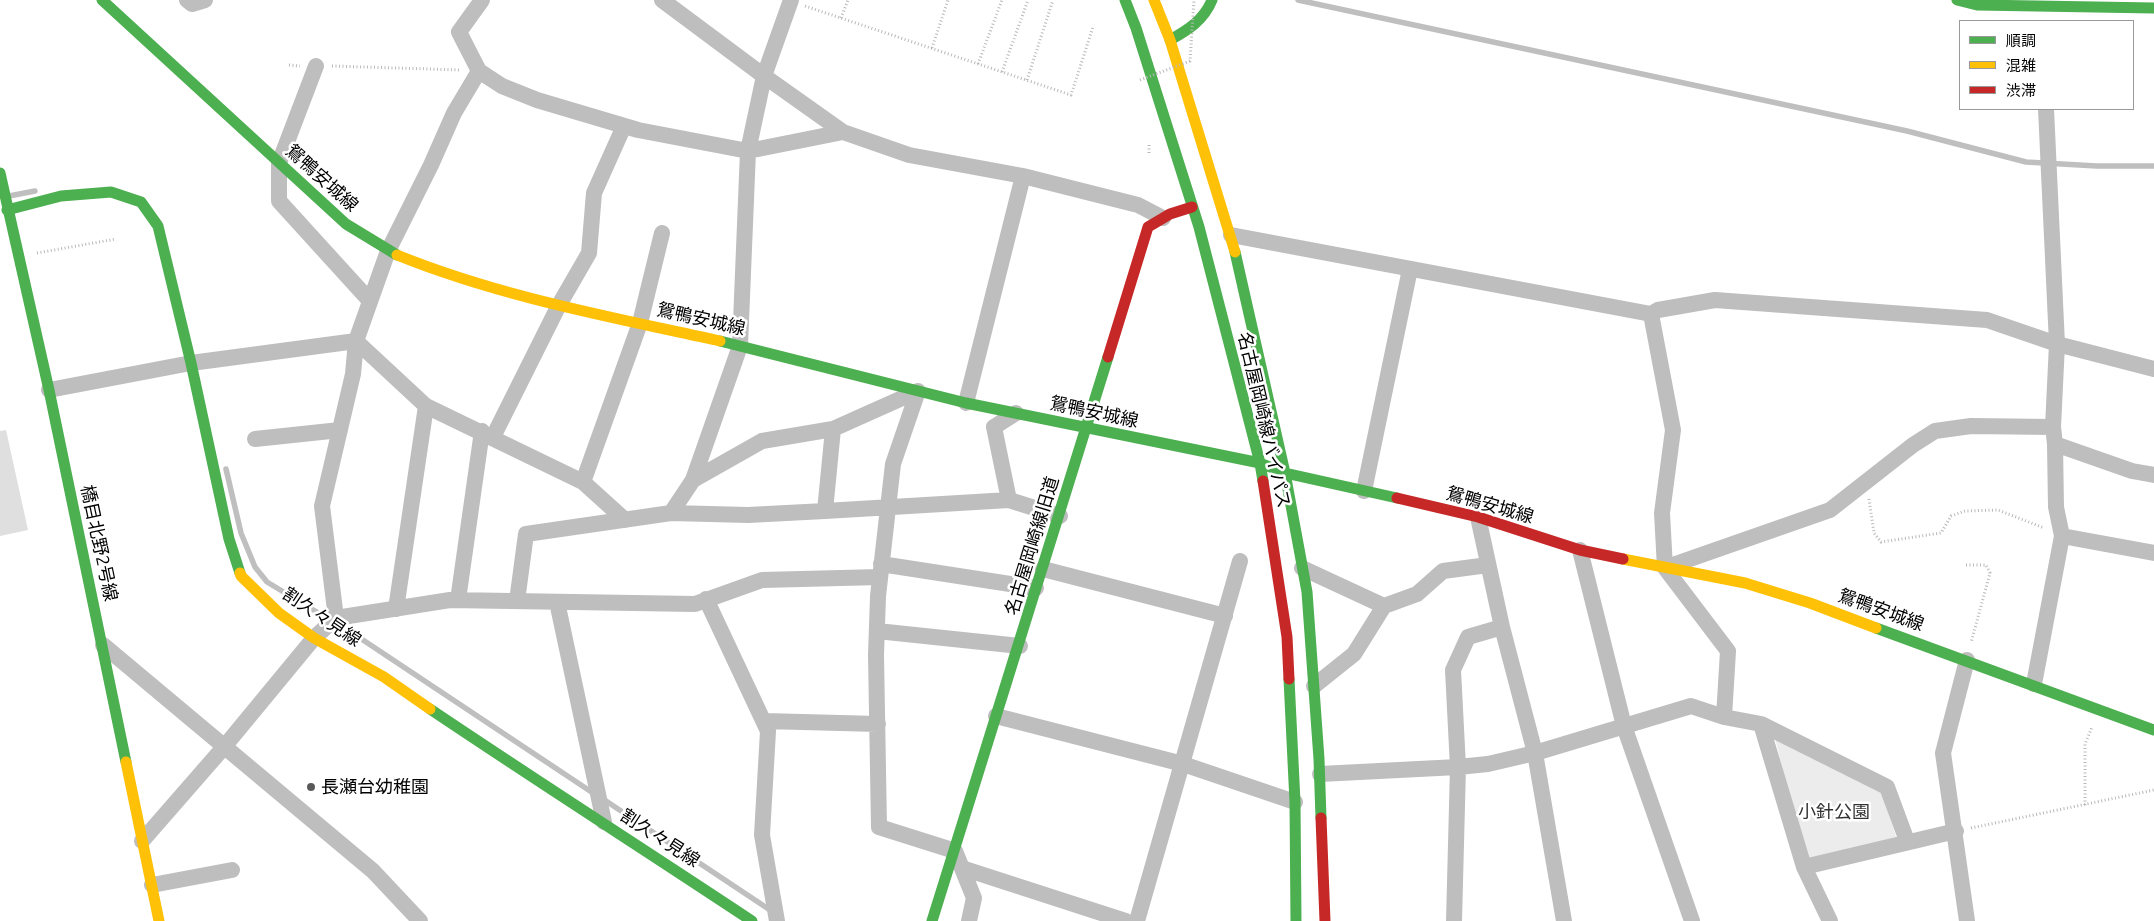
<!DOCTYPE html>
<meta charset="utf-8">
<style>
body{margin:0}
#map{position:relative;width:2154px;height:921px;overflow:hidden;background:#fff;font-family:Ubuntu,"Noto Sans JP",sans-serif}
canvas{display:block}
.legend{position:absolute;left:1959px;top:20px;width:175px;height:90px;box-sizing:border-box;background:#fff;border:1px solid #999;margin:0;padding:6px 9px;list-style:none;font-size:15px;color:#000}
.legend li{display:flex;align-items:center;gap:10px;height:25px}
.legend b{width:25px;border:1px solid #999}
</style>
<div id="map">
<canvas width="2154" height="921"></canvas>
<ul class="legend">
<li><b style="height:6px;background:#4caf50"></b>順調</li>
<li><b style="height:6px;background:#ffc107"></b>混雑</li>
<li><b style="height:6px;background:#c62828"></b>渋滞</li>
</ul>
</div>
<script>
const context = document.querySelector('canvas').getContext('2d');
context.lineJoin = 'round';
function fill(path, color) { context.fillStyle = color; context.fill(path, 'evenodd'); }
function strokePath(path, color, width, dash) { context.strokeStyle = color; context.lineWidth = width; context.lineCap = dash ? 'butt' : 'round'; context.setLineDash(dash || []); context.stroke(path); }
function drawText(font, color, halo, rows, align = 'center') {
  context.font = font + ' Ubuntu,"Noto Sans JP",sans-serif'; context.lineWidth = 5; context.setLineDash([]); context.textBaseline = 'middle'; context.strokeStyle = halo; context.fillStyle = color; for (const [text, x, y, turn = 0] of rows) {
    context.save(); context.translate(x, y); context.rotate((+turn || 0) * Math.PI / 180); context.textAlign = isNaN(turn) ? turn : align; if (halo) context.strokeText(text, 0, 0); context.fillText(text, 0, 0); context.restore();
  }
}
fill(new Path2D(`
 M1775,738l106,52 15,47 -91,24z`), '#ececec');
strokePath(new Path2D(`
 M1298,0l609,131 119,31 71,4h57
 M9,196l26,-5
 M226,469l15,64 14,34 12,15 93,56 233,155
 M603,799l170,113`), '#bfbfbf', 5.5);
fill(new Path2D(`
 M6,430l22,100 -28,6v-105z`), '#dfdfdf');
strokePath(new Path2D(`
 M805,6l266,89 22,-68
 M841,18l7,-18
 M932,48l16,-48
 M978,64l24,-64
 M289,65l11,1
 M332,66l128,4
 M1002,72l26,-72
 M1027,80l26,-80
 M1149,153v-9
 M37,253l79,-14
 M1869,499l5,34 7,9 60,-9 10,-17 14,-5 33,-1 46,18
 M1966,565h20l4,8 -19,70
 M2085,805v-61l7,-17
 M1971,828l183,-38`), '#b9b9b9', 3, [1, 2.5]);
strokePath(new Path2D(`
 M187,0l5,4 13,-4
 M662,0l102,76 79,56 66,23 114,21 115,29 25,13
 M316,66l-37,97v38l91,100
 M479,71l-20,-39 23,-32
 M1231,235l420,79 7,-4 57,-10 272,20 70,24 97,25
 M1651,314l22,116 -11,83 3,55 63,83 -4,66
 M356,341l70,65 157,76 42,38
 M49,390l142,-27 165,-22
 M918,391l-25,73 -15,132 -2,59 3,172 76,24 19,47 -5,23
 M966,403l57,-227
 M493,437l66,-132 30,-52 5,-60 30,-67
 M255,439l85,-9
 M2055,444l77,27 22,4
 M693,480l69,-39 71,-12 85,-38
 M583,482l57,-159 22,-90
 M1364,491l46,-222
 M1009,500l-15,-73 22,-14
 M825,511l184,-11 51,16
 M671,513l77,2 77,-4 8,-82
 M1478,517l24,110 33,126 29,168
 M2062,536l92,17
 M1580,550l44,176 68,195
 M881,564l155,24
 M1667,567l163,-57 83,-65 22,-14 36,-5 82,1
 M1302,568l82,38
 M1043,569l182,47
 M706,599l62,132 -6,104 15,86
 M458,600l24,-169
 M517,601l9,-67 145,-21 22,-33 47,-134 8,-195 16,-75 27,-76
 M557,602l47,220
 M396,609l30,-203
 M336,618l-14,-112 31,-132 3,-33 32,-90 43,-86 23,-52 25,-42 23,15 35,14 101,30 110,21 95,-19
 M877,631l143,15
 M103,645l270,226 47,50
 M1967,660l-24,93 24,168
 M2034,684l28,-148 -6,-29 -1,-63 -2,-17 4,-83 -11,-235
 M1314,686l40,-32 30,-48 33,-12 26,-23 45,-6
 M996,716l187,48 112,38
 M764,721l114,3
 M1761,724l43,143 26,54
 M1320,774l138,-7 30,-3 47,-11 156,-47 33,11 37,7 126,63 20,54
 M142,841l82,-94 90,-109 22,-20 114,-18 245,4 67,-24 118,-3
 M1804,867l152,-36
 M962,868l164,53
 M152,885l80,-15
 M1137,921l103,-360
 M1454,921l4,-154 -5,-97 15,-33 34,-10`), '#bebebe', 16);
strokePath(new Path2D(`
 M102,0l244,224 51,31
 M1125,0l11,28 63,199 61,236 3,18
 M1957,0l20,5 177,3
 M1170,40c18,-10 34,-20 42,-40
 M0,173l49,217 77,372
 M7,210l54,-14 50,-4 30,10 17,24 33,137 38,176 11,34
 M1235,252l50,221 22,119 12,167 2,59
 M720,341l246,62 294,60 25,10 112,25
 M1876,628l278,102
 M1289,679l6,123 1,119
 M430,709c107,72 215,141 322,212
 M932,921l176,-564`), '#4caf50', 11);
strokePath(new Path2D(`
 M1154,0l16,40 65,212
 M397,255c104,42 214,62 323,86
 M1623,559l122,24 65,20 66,25
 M240,573l1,3 38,37 35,25 70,39 46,32
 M126,762l33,159`), '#ffc107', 11);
strokePath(new Path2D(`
 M1108,357l40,-130 22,-13 22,-7
 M1263,481l24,156 2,42
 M1397,498l81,19 102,33 43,9
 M1321,818l4,103`), '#c62828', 11);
strokePath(new Path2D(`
 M1140,80l50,-19 4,-61`), '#b9b9b9', 3, [1, 2.5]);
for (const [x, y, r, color] of [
 [311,787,5,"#595959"]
]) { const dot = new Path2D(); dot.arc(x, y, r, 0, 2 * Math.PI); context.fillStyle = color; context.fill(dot); strokePath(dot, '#fff', 2); }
drawText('18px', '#000', '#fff', [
 ["鴛鴨安城線",322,178,42],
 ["鴛鴨安城線",701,319,13],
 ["鴛鴨安城線",1094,412,12],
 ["名古屋岡崎線バイパス",1264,420,77],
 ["鴛鴨安城線",1490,505,16],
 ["橋目北野2号線",99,543,78],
 ["名古屋岡崎線旧道",1032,546,-73],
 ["鴛鴨安城線",1881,610,20],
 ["割久々見線",322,617,34],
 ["割久々見線",660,838,33]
]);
drawText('18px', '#000', '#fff', [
 ["長瀬台幼稚園",321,787]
], 'left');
drawText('18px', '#333', '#fff', [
 ["小針公園",1834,812]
]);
</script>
